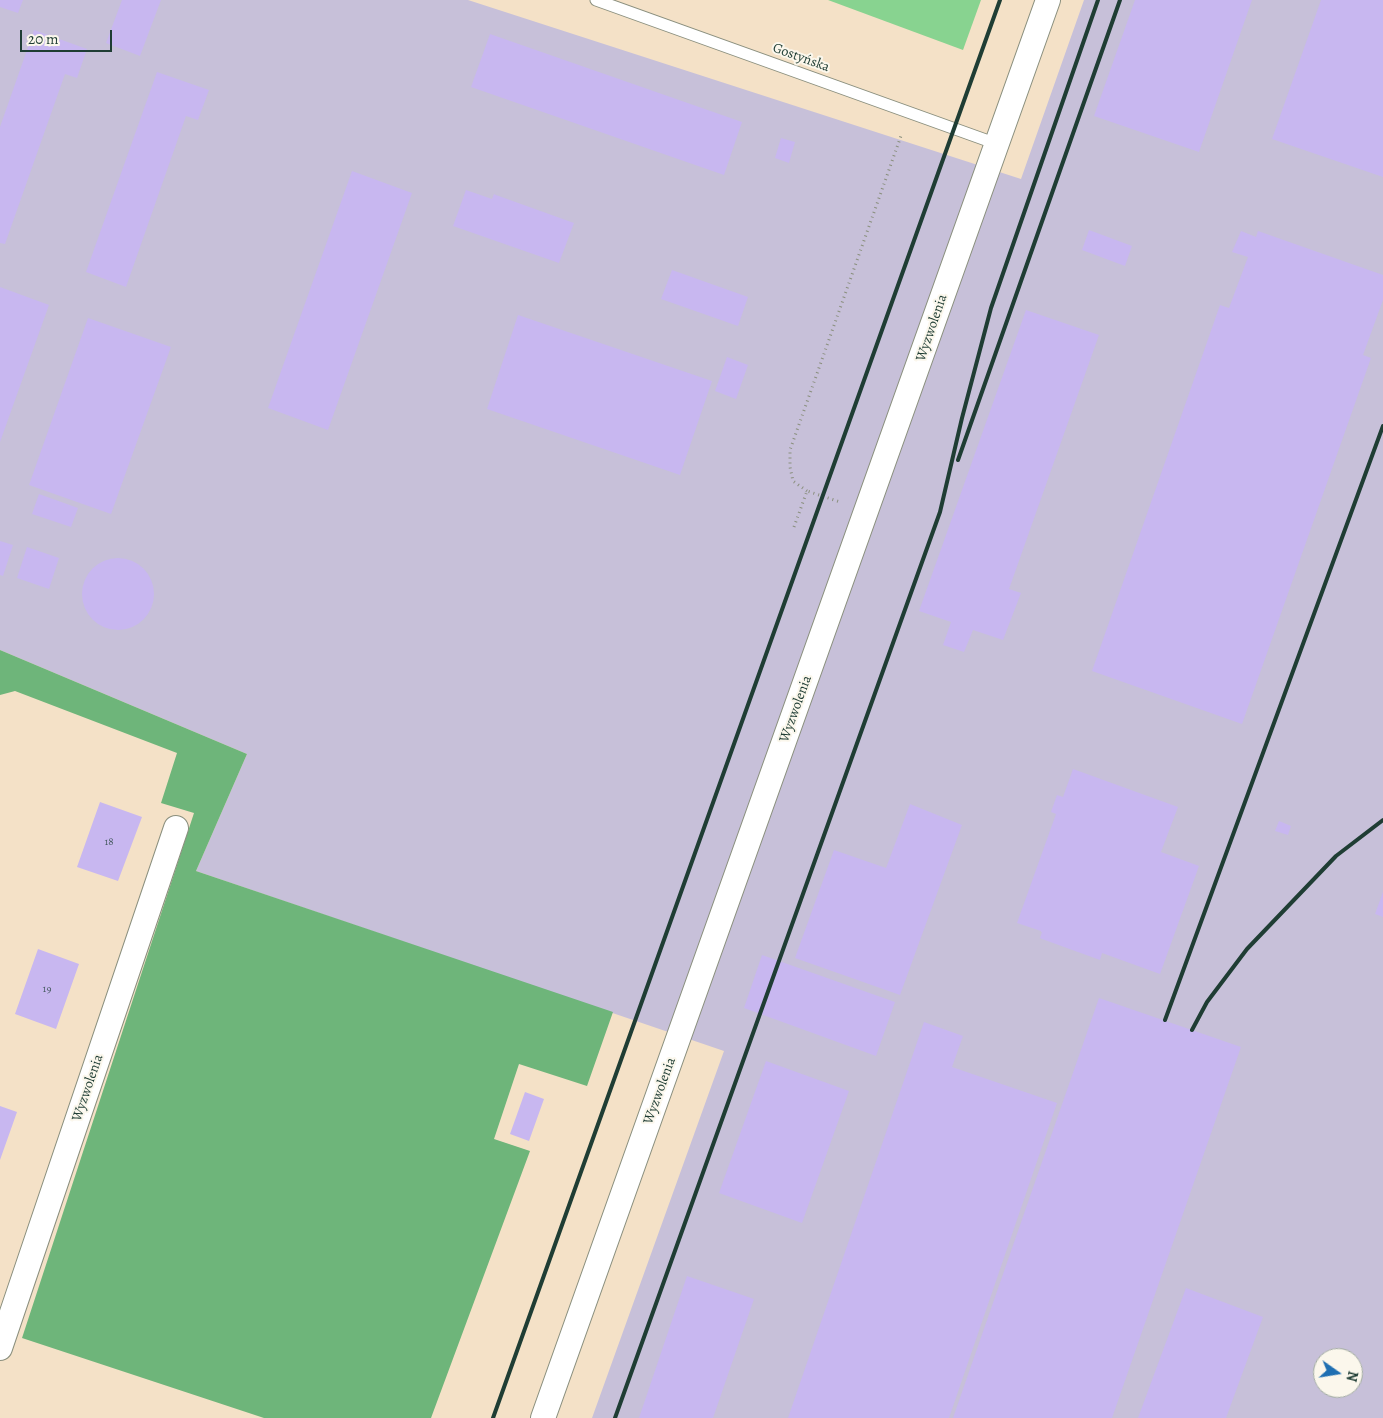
<!DOCTYPE html>
<meta charset="utf-8">
<style>
body{margin:0}
#map{position:relative;width:1383px;height:1418px;overflow:hidden;background:#f4e1c7;font-family:Alegreya,serif}
canvas{display:block}
.north{position:absolute;left:1313px;top:1348px;width:50px;height:50px;box-sizing:border-box;background:#fbf7ec;border:1px solid #a3ada2;border-radius:50%;rotate:103deg;font-size:14px;font-weight:700;line-height:20px;text-align:center;color:#1f3d34}
.north::after{content:'';display:block;margin:auto;width:18px;height:22px;background:#1f6fb2;clip-path:polygon(50% 0,100% 100%,50% 72%,0 100%)}
.scale{position:absolute;left:20px;top:30px;width:92px;height:22px;box-sizing:border-box;border:2px solid #1f3d34;border-top:0;padding-left:6px;font-size:15px;line-height:18px;white-space:nowrap;color:#1f3d34;-webkit-text-stroke:4px #fbf7ec;paint-order:stroke}
</style>
<div id="map">
<canvas width="1383" height="1418"></canvas>
<div class="north">N</div>
<div class="scale">20 m</div>
</div>
<script>
const context = document.querySelector('canvas').getContext('2d');
context.lineJoin = 'round';
function fill(path, color) { context.fillStyle = color; context.fill(path, 'evenodd'); }
function strokePath(path, color, width, dash) { context.strokeStyle = color; context.lineWidth = width; context.lineCap = dash ? 'butt' : 'round'; context.setLineDash(dash || []); context.stroke(path); }
function drawText(font, color, halo, rows, align = 'center') {
  context.font = font + ' Alegreya,serif'; context.lineWidth = 4; context.setLineDash([]); context.textBaseline = 'middle'; context.strokeStyle = halo; context.fillStyle = color; for (const [text, x, y, turn = 0] of rows) {
    context.save(); context.translate(x, y); context.rotate((+turn || 0) * Math.PI / 180); context.textAlign = isNaN(turn) ? turn : align; if (halo) context.strokeText(text, 0, 0); context.fillText(text, 0, 0); context.restore();
  }
}
fill(new Path2D(`
 M0,0h468l553,179 63,-179h299v1418h-791l132,-367 -528,-180 51,-117 -247,-104zM1323,1358h30v30h-30z`), '#c7c0d9');
fill(new Path2D(`
 M828,0h153l-18,50z`), '#88d390');
fill(new Path2D(`
 M0,650l247,104 -51,117 417,141 -26,74 -68,-22 -25,75 36,12 -99,267h-167l-242,-80 172,-525 -33,-10 16,-50 -162,-62 -15,4z`), '#6eb57a');
fill(new Path2D(`
 M0,0h23l-5,13 -18,-6z
 M122,0h39l-21,56 -34,-13z
 M1135,0h117l-53,152 -105,-36z
 M1321,0h62v177l-111,-38z
 M34,30l53,19 -10,29 -12,-4 -60,170 -5,-1v-116z
 M490,34l252,88 -18,53 -253,-88z
 M157,72l52,18 -11,30 -12,-4 -60,171 -40,-15z
 M781,138l14,4 -6,21 -14,-5z
 M352,171l60,22 -84,237 -60,-22z
 M466,190l26,9 2,-5 2,1 78,28 -15,40 -106,-37z
 M1089,230l43,16 -7,20 -43,-16z
 M1241,231l15,6 2,-6 125,44v25l-20,55 8,3 -129,366 -150,-53 128,-366 9,3 19,-51 -16,-5z
 M672,270l76,27 -10,29 -77,-27z
 M0,287l49,18 -49,137z
 M1026,310l73,25 -90,254 12,4 -18,47 -30,-10 -9,22 -21,-7 8,-23 -32,-11z
 M518,315l194,66 -32,94 -193,-66z
 M88,318l83,29 -60,167 -82,-29z
 M727,357l21,8 -12,34 -21,-8z
 M39,494l39,14 -7,19 -39,-13z
 M0,541l13,4 -10,31 -3,-1z
 M27,547l32,11 -10,31 -32,-11z
 M82 594a36 36 0 1 1 72 0a36 36 0 1 1-72 0Z
 M1073,769l105,38 -17,45 38,14 -39,108 -58,-21 -2,7 -58,-21 -2,-1 2,-6h-1v-1l-24,-8 39,-109 -5,-2 6,-17 6,2z
 M100,802l42,15 -24,64 -41,-14z
 M910,804l52,21 -62,170 -105,-37 39,-108 52,18z
 M1279,821l12,5 -3,9 -13,-4z
 M1383,892v25l-8,-3z
 M38,949l41,15 -23,65 -41,-15z
 M762,955l133,47 -19,54 -132,-48z
 M1099,998l142,49 -129,371h-159z
 M924,1022l39,14 -11,31 105,36 -108,315h-161z
 M766,1061l83,30 -47,132 -83,-30z
 M525,1092l19,7 -15,42 -19,-7z
 M0,1106l17,6 -17,48z
 M687,1276l67,23 -41,119h-74z
 M1186,1288l77,29 -37,101h-88z`), '#c8b7f0');
const service = new Path2D(`
 M596,0l401,144`);
const minor = new Path2D(`
 M0,1348l176,-520
 M543,1418l505,-1418`);
strokePath(service, '#8a8f7e', 13);
strokePath(minor, '#8a8f7e', 26);
strokePath(new Path2D(`
 M807,491l-14,-10 -3,-14v-17l112,-317
 M794,527l13,-36 33,11`), '#8a8f7e', 3, [1, 4]);
strokePath(service, '#fff', 11);
strokePath(minor, '#fff', 24);
strokePath(new Path2D(`
 M958,460l162,-460
 M1165,1020l218,-594
 M1192,1030l15,-28 40,-53 89,-93 47,-36
 M493,1418l507,-1418
 M615,1418l325,-906 22,-94 29,-110 107,-308`), '#1f3d34', 4);
drawText('11px', '#495c63', null, [
 ["18",109,842],
 ["19",47,989]
]);
drawText('14px', '#1f3d34', '#fbf7ec', [
 ["Gostyńska",801,58,20],
 ["Wyzwolenia",932,328,-71],
 ["Wyzwolenia",796,709,-70],
 ["Wyzwolenia",88,1088,-71],
 ["Wyzwolenia",660,1091,-70]
]);
</script>
